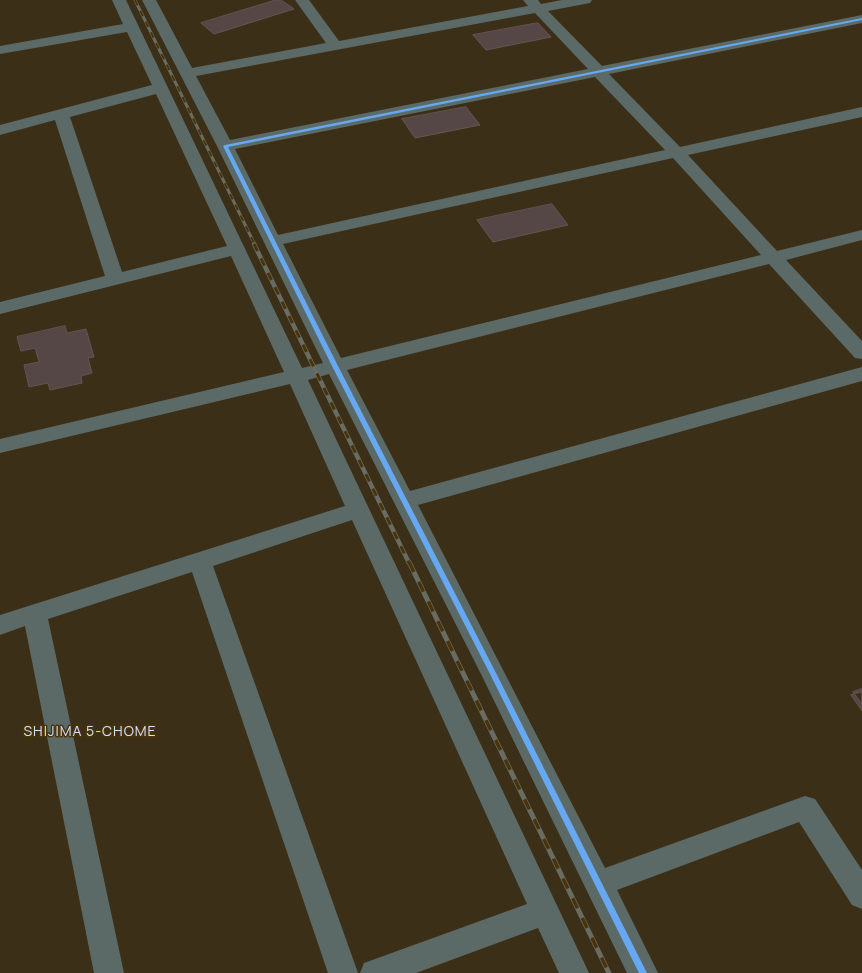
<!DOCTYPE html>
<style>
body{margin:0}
canvas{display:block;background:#3b2f18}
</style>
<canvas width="862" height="973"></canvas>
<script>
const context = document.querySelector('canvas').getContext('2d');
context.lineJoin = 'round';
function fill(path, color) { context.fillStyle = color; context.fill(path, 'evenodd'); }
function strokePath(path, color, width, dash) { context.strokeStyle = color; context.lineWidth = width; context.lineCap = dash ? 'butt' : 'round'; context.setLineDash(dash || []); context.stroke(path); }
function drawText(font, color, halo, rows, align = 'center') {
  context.font = font + ' Manrope,sans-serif'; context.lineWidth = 3; context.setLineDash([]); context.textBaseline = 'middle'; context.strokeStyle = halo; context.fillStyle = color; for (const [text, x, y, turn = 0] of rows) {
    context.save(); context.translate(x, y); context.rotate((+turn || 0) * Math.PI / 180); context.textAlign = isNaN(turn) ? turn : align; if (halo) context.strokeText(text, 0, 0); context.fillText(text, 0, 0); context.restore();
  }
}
const building = new Path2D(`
 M276,0h5l13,9 -80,25 -13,-11z
 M538,23l13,14 -65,13 -13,-15z
 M466,107l14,18 -65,13 -13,-19z
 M552,204l16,21 -75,17 -16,-22z
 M65,326l2,7 19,-4 8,28 -6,1 4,15 -11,3 1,7 -32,7 -2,-7 -19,4 -5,-22 15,-3 -4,-14 -14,3 -4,-14z
 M862,689v15l-9,-12z
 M862,692v19l-11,-16z`);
fill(building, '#564747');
strokePath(building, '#635454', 1);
fill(new Path2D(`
 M112,0h14l176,368 21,-5 -106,-217 -75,-146h14l36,68 134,-25 -31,-43h14l30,41 189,-35 -5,-6h15l3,4 21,-4h30l-2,3 -42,8 54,55 260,-51v8l-253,51 71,73 182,-40v10l-174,38 89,96 85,-21v10l-76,20 76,81v18l-7,-1 -86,-94 -422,106 63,121 452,-124v14l-444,124 187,363 200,-72 10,3 47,71v39l-10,-4 -53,-83 -182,68 41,83h-31l-146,-299 -152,-300 -21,6 281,593h-30l-21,-45 -122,45h-56l4,-10 163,-59 -175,-384 -139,46 145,407h-30l-136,-401 -144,47 76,354h-30l-69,-347 -25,9v-20l345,-109 -55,-122 -290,69v-14l284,-67 -53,-116 -231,58v-12l105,-26 -50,-156 -55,15v-10l152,-40 -25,-53 -127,22v-8l123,-22zM535,13l53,56 -358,71 -34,-64zM595,77l70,73 -387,85 -43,-86zM156,94l71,152 -105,26 -52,-155zM673,158l88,97 -420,103 -58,-114z`), '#5c6a67');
const railFar2 = new Path2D(`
 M135,0l120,245`);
const railFar1 = new Path2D(`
 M254,244l155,319`);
const rail = new Path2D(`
 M409,562l200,411`);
strokePath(railFar2, '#696c63', 3);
strokePath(railFar1, '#696c63', 4.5);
strokePath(rail, '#696c63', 5);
strokePath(railFar2, '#49340a', 2, [6]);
strokePath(railFar1, '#49340a', 3, [8]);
strokePath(rail, '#49340a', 3.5, [11]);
fill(new Path2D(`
 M862,18v2l-634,127 110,219 157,305 152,302h-8l-149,-299 -158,-308 -109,-220 2,-1z`), '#66a8f1');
context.letterSpacing = '1px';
drawText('14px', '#d1e0fb', '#49340a', [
 ["SHIJIMA 5-CHOME",90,732]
]);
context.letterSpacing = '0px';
</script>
